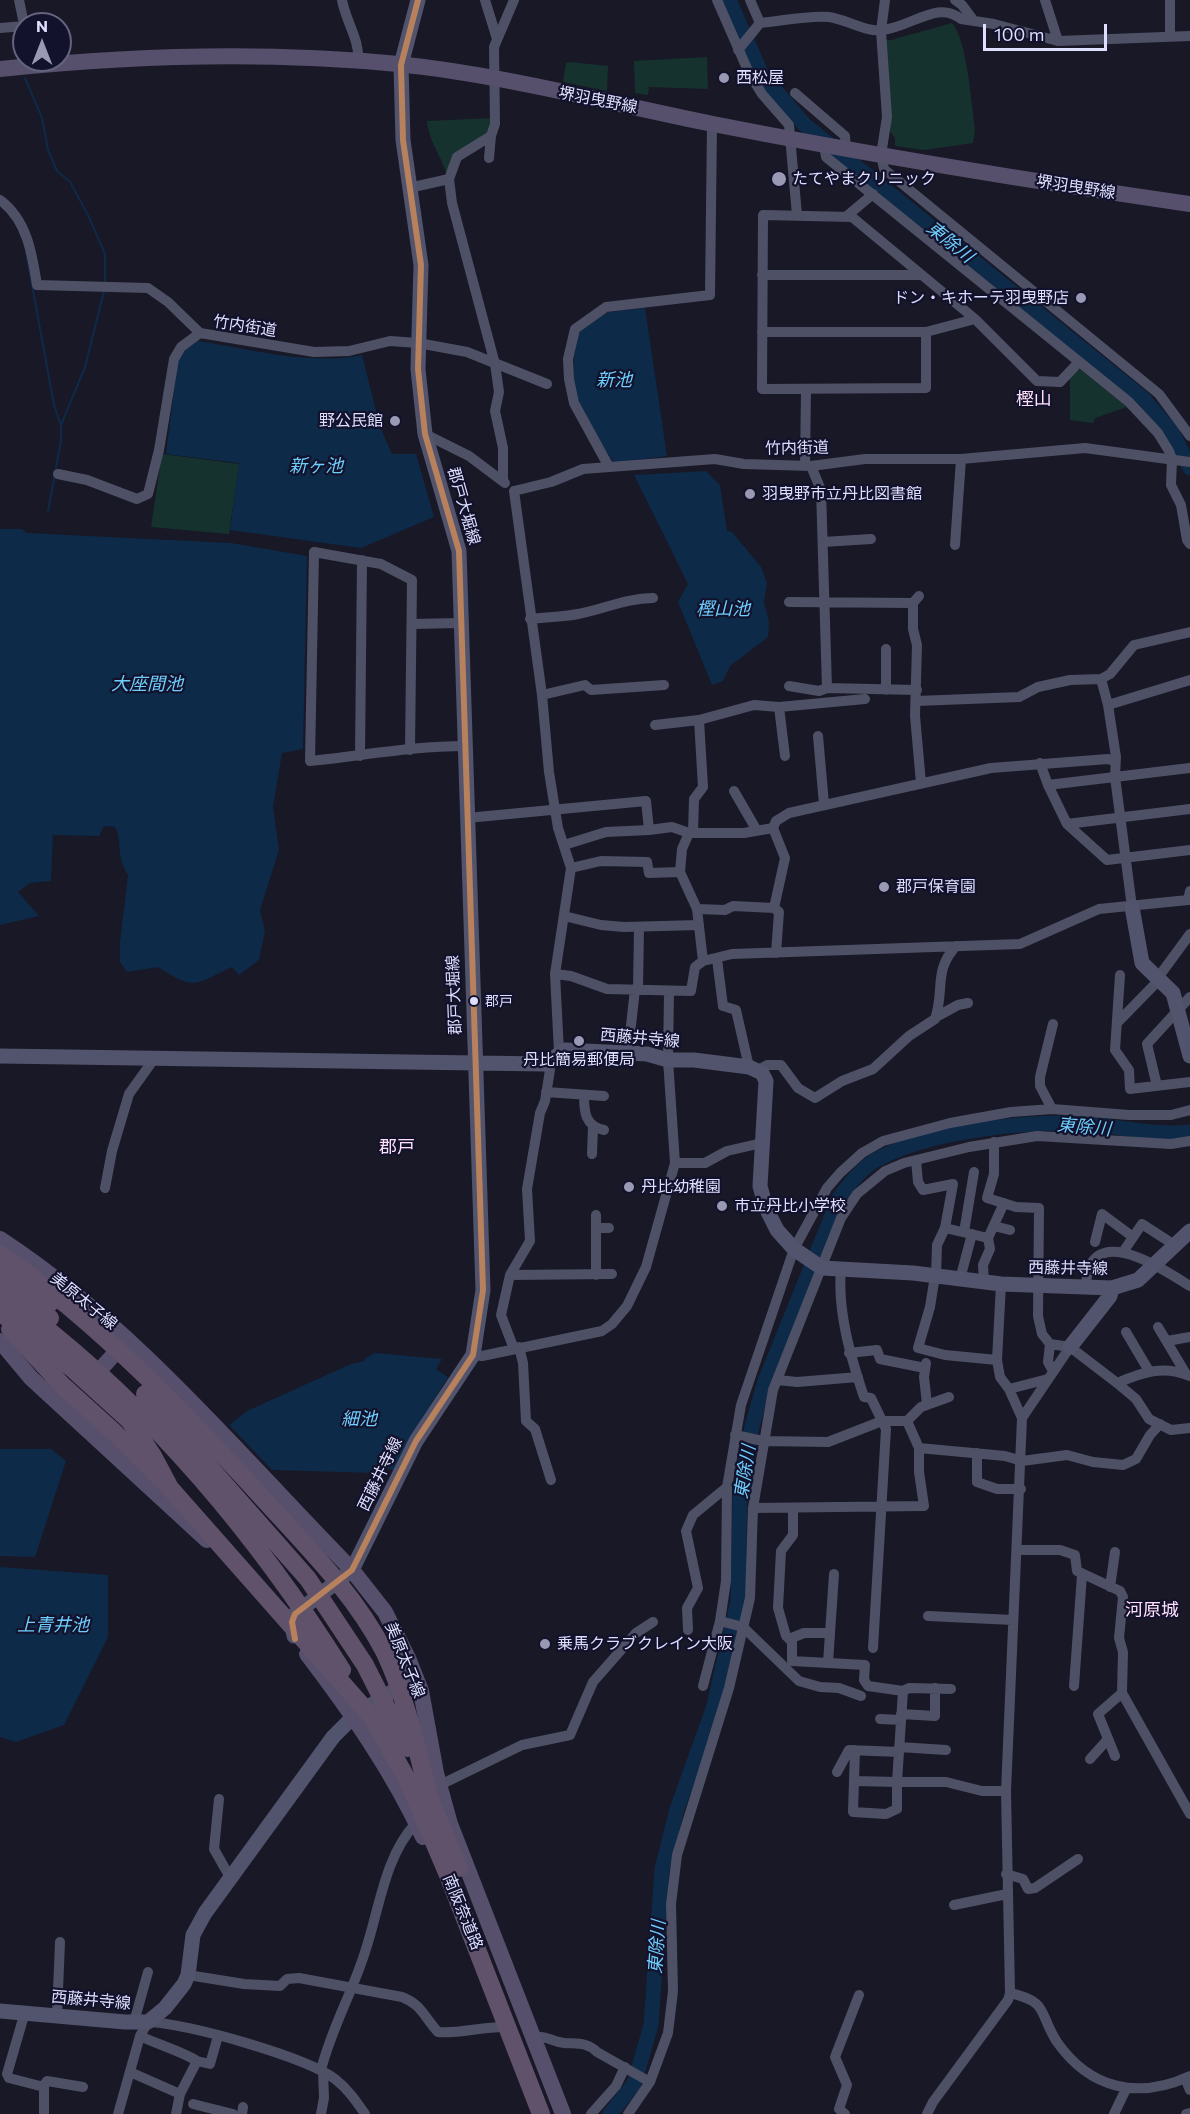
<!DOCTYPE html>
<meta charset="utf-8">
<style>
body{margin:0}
#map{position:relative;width:1190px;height:2114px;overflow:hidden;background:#191826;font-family:Commissioner,sans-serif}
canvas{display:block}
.north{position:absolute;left:12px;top:12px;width:60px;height:60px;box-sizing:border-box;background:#13122c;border:2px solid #646480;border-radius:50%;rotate:0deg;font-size:16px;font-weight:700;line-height:24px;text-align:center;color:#dedfff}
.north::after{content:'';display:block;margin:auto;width:21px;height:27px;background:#9999b3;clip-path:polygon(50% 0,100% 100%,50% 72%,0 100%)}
.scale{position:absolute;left:983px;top:24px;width:124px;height:27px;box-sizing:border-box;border:3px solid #dedfff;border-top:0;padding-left:8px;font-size:18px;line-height:21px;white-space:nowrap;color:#dedfff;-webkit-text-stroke:4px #13122c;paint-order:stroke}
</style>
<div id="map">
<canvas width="1190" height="2114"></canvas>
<div class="north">N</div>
<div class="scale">100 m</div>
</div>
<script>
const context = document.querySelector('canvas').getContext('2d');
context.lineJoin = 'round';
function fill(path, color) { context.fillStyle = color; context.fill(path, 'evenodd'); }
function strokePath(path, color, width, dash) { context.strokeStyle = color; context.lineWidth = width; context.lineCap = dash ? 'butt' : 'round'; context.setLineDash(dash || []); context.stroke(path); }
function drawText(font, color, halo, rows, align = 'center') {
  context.font = font + ' Commissioner,"Noto Sans JP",sans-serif'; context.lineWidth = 4.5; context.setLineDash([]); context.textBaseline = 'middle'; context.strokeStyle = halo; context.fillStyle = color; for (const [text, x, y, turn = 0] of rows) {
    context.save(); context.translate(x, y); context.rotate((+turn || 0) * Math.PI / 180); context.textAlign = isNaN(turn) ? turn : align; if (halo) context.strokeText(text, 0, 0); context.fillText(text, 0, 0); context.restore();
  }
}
fill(new Path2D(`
 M952,23c15,16 20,84 23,108l-2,12 -49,7 -29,-4v-8l-5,-7 -8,-91h9z
 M707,57l1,32 -59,-2 -1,8 -13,-2 -1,-32z
 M570,62l38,4 -1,25 -44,-9 3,-19z
 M492,118l-1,11 -45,43c-6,-18 -18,-33 -19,-51z
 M1076,370h5l46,37 -32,11 -2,5 -23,-3v-42z
 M162,454l77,10 -10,70 -78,-7z`), '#16322f');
fill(new Path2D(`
 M645,308l22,148 -53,7c-32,-49 -51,-73 -34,-133l29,-18z
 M198,341c52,8 113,25 164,14l18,72 12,27h24l18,63 -73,31 -131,-18 9,-67 -73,-9 12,-94 7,-11z
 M706,471l14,14 7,46 5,1 29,35 6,16 -3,19 5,20 -1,15 -38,29 -7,15 -11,4 -34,-83 10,-18 -54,-109z
 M0,529h22l5,4 204,10 76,13 -4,193 -21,4 -9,54 6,43 -19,60 5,21 -6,29 -20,15 -7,-8c-39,18 -36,24 -74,0l-31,5 -7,-10v-19l8,-68c-13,-20 -5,-34 -13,-48l-11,-1 -5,10 -46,-1 -2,46 -21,2 -12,9 21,24 -39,9z
 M375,1353l67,6 -6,10 12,8 -38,61 -16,33 -11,-5 -9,7 -102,-3 -43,-45 18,-14 104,-47 14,-3 -1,-2z
 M0,1449h51l15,12 -31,96 -35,-1z
 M0,1567l108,8v62l-44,88 -48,17 -16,-5z`), '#0d2a48');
strokePath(new Path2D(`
 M25,78l17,40 6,32 9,21 13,11 18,33 17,39v29
 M26,252l28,153 7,20v16l-13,70
 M61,425l24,-58 19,-76`), '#0d2a48', 2);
strokePath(new Path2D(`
 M729,0l33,75 42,49 339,274 29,34 18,36
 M610,2114l24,-30 17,-59 11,-156 15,-60 36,-100 25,-108 2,-109 12,-65 13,-46 74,-183c10,-14 21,-28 35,-37 52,-30 155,-41 215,-37 34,3 67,12 101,8`), '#0d2a48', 15);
strokePath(new Path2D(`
 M19,0l5,24
 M342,0c4,22 18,40 16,61
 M485,0l12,39
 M717,0l32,73 13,21 27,31 8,90
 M750,0l10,23
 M885,0l-4,31 6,86 -6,38 3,14 275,225 31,42
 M955,0l7,5 12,16
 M1045,0l13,41
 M0,28l24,-2
 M1170,36v-36
 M738,50l22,-27c22,-2 48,-8 69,-6 17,2 37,16 54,13 30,-4 55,-30 78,-11l33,5 64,17 132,-5
 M795,93l50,43 1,13
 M824,145l2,12 303,245 29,31 11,18 3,8 -1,26 10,20 6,35 3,4
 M489,158l2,-22
 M449,179l8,-22 34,-21 4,-12 -1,-77 20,-47
 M409,188l40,-9 3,24 43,161 4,28 -4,19 8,37v33
 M0,200c27,20 32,53 37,85l111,3 20,14 32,31 114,19 35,-1 41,-10 28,2 49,9 80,32
 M848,215l25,-21
 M762,275h158
 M762,332h164l49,-13
 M926,332v56l-164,1 1,-174 89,2 123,102 62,62 23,1 19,-20
 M425,434l44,22 36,27
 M805,465l1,-76
 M811,466l10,24 6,198
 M609,467l-35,-64 -5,-24 -1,-20 7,-30 31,-22 104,-12 2,-171
 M58,474l29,6 50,19 11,-5 11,-44 15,-91 7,-12 19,-14
 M514,491l28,204 7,77 9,56 13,40 -16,106 16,2 36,13 84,2 4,-24 8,-6 29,-7 288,-10 79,-35 89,-9 2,-9
 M514,491l37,-9 32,-13 132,-10 29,5 67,2 54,-7h96l124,-11 105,14
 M823,542l48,-3
 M955,545l6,-86
 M919,596l-6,7v26l4,16 -2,71 6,67
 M789,602l124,1
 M530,619c16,-2 33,-2 48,-5 26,-5 48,-16 75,-16
 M412,624l48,-1
 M1101,679l7,26 8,52 -1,20 17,130
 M789,686l30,5 8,-3 90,2
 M886,690v-41
 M542,695l43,-10 6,5 73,-5
 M917,701l102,-4 19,-10 32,-7 31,-1 9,-5 24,-29 56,-13
 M1108,705l82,-25
 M779,707l6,49
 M655,725l44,-5
 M818,736l6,68
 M410,750l2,-170 -31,-16 -67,-12 -4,209c51,-5 103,-15 155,-15
 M360,756l2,-196
 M1040,763l8,22 19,39 40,36 83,-10
 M1048,785l142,-17
 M734,791l22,38
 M467,818l179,-17 3,29 23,-3 17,6h55l29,-5 3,-7 13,-8 202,-45 117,-9 6,2
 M1067,824l123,-15
 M773,828l12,30 -11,50
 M689,833l-7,16 -2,23 17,37 6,52
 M693,833l1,-34 9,-12 -4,-67 55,-15 25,2 86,-8
 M564,845l42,-13 43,-2
 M571,868l30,-7 46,1 2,11 31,-1
 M697,909l28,1 8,-4 41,2 5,4 -3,41
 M564,916l37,9 23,2 75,-2
 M717,959l6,47 13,4 13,57
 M555,974l4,78
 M1120,975l-5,75 14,20 1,19 60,-7
 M1157,979l33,-45
 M638,989l1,-61
 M936,1017l22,-12 10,-2
 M1117,1023l42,-43
 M628,1053l7,-64
 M758,1070l9,-5h14l17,23 17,10 27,-17 31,-12 36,-33 26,-17c10,-29 -2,-48 21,-73
 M1157,1086l-10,-42 43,-47
 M546,1092l58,4
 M584,1095c0,17 1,31 20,35
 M1052,1109l-12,-23v-9l13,-53
 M994,1142v32l-7,24 29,9 23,1 -1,108 4,18 8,10 20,3 47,36 19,16 13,20 22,11 19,-2
 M592,1154l1,-27
 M916,1160l2,22 5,8 30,-6 -8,44
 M675,1163h30l22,-12 35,-8
 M105,1188l7,-37 17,-57 25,-35
 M596,1215v60
 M994,1226l16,4
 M596,1228h13
 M964,1232l10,-60
 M1095,1242l7,-28 31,23
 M1123,1252l19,-28 34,22
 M841,1269c-4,42 10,89 23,128l7,1 15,31 -13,219
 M510,1275l102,-1
 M935,1276l-5,31 -12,41 27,7 52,5
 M936,1276l1,-31 8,-17 43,10
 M960,1279l12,-45
 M984,1282l-1,-17 7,-16 -2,-11 16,-35
 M1086,1288c1,-70 75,-20 104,-2
 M1158,1327l28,47
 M1126,1332l23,39
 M1167,1341l23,-4
 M1050,1344l-2,18 5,9
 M519,1347l4,16 3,58 9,8 16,51
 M514,1349l-13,-34 9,-40 20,-34 -3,-52 13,-76 5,-12 5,-31 -5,-6
 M849,1353l28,-3 3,9 45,9
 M473,1355l9,1 120,-25 10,-7 15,-18 19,-39 29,-104 -7,-103 1,-69
 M926,1363l-2,14 3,27
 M778,1380l19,2 61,-5
 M1117,1383c26,-11 46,-18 73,-7
 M1009,1389l39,-10
 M1022,1418l48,-71
 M907,1421l14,-14 28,-10
 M735,1435l28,6 65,1 54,-21h25l12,27 86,8 17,5 45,-6 26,7 30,3 13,-6 14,-24 10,-11
 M919,1448v24l5,34 -171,2 20,-118 68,-172 16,-24 28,-23 19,-8 65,-16 68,-11 134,8 19,-3
 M977,1453v29l20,7h24
 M793,1508v27l-12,16 -3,57 8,28 6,5v20l73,4 -1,15 4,6 35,5 -6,91h49l36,9h24
 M1017,1550h43l15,5 2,16 43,20 3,6 -4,41 4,14 -1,41 68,121
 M1110,1587l5,-35
 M928,1616l85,4
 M720,1621l23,6 56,54 21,6 19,1 22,8
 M688,1630l-1,-22 11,-20 -12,-57 7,-16 34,-28
 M789,1639l15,-6h26
 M828,1663l6,-89
 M703,1686l17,-65 6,-40 1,-94 14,-82 53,-156 33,-61 13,-15 22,-20 21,-12 67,-18 61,-11 41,-3 77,6h42l19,-5
 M1074,1686l8,-111
 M903,1691l6,-3 42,1
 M901,1714l34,2v-28
 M880,1719l21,1
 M899,1747l47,3
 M1115,1756l-17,-42 24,-21
 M1090,1759l18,-20
 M837,1772l12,-22 50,2
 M854,1781l43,1v27l-11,5 -33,-2 2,-62
 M440,1785l82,-40 48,-10 23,-53 43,-49 17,-11
 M219,1799l-5,50 17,30
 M1006,1874l17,5 5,10 7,-1 43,-29
 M954,1905l53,-11
 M188,1975l56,9 36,2 7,-7 12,-1 103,19c19,7 23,21 36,35 18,2 44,-5 65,-5
 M1010,1993c40,9 28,20 47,49 33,47 81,58 133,34
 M25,2012l-18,62 2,4 35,9v27
 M57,2015l3,-73
 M134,2022l14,-50
 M140,2036c19,9 41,15 57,25l-17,33 -4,20
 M534,2037c12,-2 19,5 30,6 13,1 23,-1 33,9l53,30
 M197,2061l13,3 8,-28
 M321,2070c10,-40 29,-73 42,-112 16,-44 20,-100 53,-135
 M130,2072l50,22
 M1185,2078l5,12
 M43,2086l4,-5 36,6
 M193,2104l40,10
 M118,2114l22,-78 8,-14c38,1 158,35 187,57 13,10 21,22 30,35
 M242,2114l1,-7
 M321,2114l3,-16 -1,-27
 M591,2114l25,-28 9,-19
 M628,2114l22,-32 18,-49 5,-42 -2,-87 6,-49 52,-167 21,-90 3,-90
 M845,2114l-6,-5 8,-24 -12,-28 24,-62
 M927,2114l6,-12 75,-102 2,-7 -4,-202 16,-373 -13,-29 -9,-12 -3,-17 4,-76
 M1114,2114l12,-25
 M1186,2114l4,-1`), '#4e5066', 10);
strokePath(new Path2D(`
 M1132,907l10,56 31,30 17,63
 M0,1056l545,8 20,-14 82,4 21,6h26l55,7 13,6 4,8 -6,105 6,22 11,22 17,19 28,19 91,5 88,11 111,4 26,-8 52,-49
 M1070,1347l40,-51 2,-8
 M294,1636l-2,-14 3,-8 57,-44 64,-129 57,-86 10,-65 -24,-739 -34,-117 -7,-65 3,-104 -18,-125 -2,-75 17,-65
 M0,2011l125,11h23l17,-14 19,-24 4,-9 5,-40 12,-22 128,-176 21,-21 50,-32 5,-10 -1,-15`), '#51546c', 15);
strokePath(new Path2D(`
 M0,69c133,-14 265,-18 398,-5 106,11 211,39 315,60 158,31 317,57 477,80
 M0,1239c136,89 239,216 352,331l33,42 23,46 13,33 15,82 14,51 113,290
 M0,1341l31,37 176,162
 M89,1382l37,-41
 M307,1654c44,58 85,116 116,183`), '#56506c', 16);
strokePath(new Path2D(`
 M0,1265l50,38
 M0,1295l30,21
 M115,1433l52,52
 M372,1717l35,62 41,96 93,239
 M430,1800l29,68`), '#61526b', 18);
strokePath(new Path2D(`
 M0,1254c97,67 188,162 268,250 42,46 88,92 117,149 22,46 32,99 45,147
 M0,1283l50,35
 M0,1312l74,58 55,50 24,36 17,32 202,229
 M30,1316c124,95 229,222 312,354
 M10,1329l52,56 53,48
 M145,1394l163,185 57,86 42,83`), '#61526b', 18);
strokePath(new Path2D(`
 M295,1639l-3,-17 3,-8 57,-44 64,-129 57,-86 10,-65 -24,-739 -34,-117 -7,-65 3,-104 -18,-125 -2,-75 17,-65`), '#b6815c', 6);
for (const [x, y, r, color] of [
 [724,78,6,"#9999b3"],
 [779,179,8,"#9999b3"],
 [1081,298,6,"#9999b3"],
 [395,421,6,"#9999b3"],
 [750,494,6,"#9999b3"],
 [884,887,6,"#9999b3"],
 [474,1001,5,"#dedfff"],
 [579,1041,6,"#9999b3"],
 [629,1187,6,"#9999b3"],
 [722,1206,6,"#9999b3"],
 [545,1644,6,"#9999b3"]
]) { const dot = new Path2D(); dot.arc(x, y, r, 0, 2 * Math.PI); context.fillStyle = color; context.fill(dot); strokePath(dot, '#13122c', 2); }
drawText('14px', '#dedfff', '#13122c', [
 ["郡戸",485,1001]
], 'left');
drawText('16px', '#dedfff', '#13122c', [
 ["西松屋",736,78],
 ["たてやまクリニック",792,179],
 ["ドン・キホーテ羽曳野店",1069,298,"right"],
 ["野公民館",383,421,"right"],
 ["羽曳野市立丹比図書館",762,494],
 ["郡戸保育園",896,887],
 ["丹比簡易郵便局",579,1060,"center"],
 ["丹比幼稚園",641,1187],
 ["市立丹比小学校",734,1206],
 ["乗馬クラブクレイン大阪",557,1644]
], 'left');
drawText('16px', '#dedfff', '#13122c', [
 ["堺羽曳野線",598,100,11],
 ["堺羽曳野線",1076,187,9],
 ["竹内街道",245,326,9],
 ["竹内街道",797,448,-1],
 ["郡戸大堀線",464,506,74],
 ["郡戸大堀線",454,995,-92],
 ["西藤井寺線",640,1038,5],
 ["西藤井寺線",1068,1268,1],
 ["美原太子線",84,1301,39],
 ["西藤井寺線",380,1474,-64],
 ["美原太子線",405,1660,68],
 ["南阪奈道路",463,1912,68],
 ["西藤井寺線",91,2000,5]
]);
drawText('italic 18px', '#6dcefd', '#13122c', [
 ["東除川",950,242,39],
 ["新池",614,380],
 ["新ヶ池",316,466],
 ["樫山池",723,609],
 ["大座間池",147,684],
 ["東除川",1084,1127,5],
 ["細池",359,1419],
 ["東除川",745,1472,-81],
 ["上青井池",53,1625],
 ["東除川",657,1947,-86]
]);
drawText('18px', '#ffe0f8', '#13122c', [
 ["樫山",1034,399],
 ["郡戸",397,1147],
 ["河原城",1152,1610]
]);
</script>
